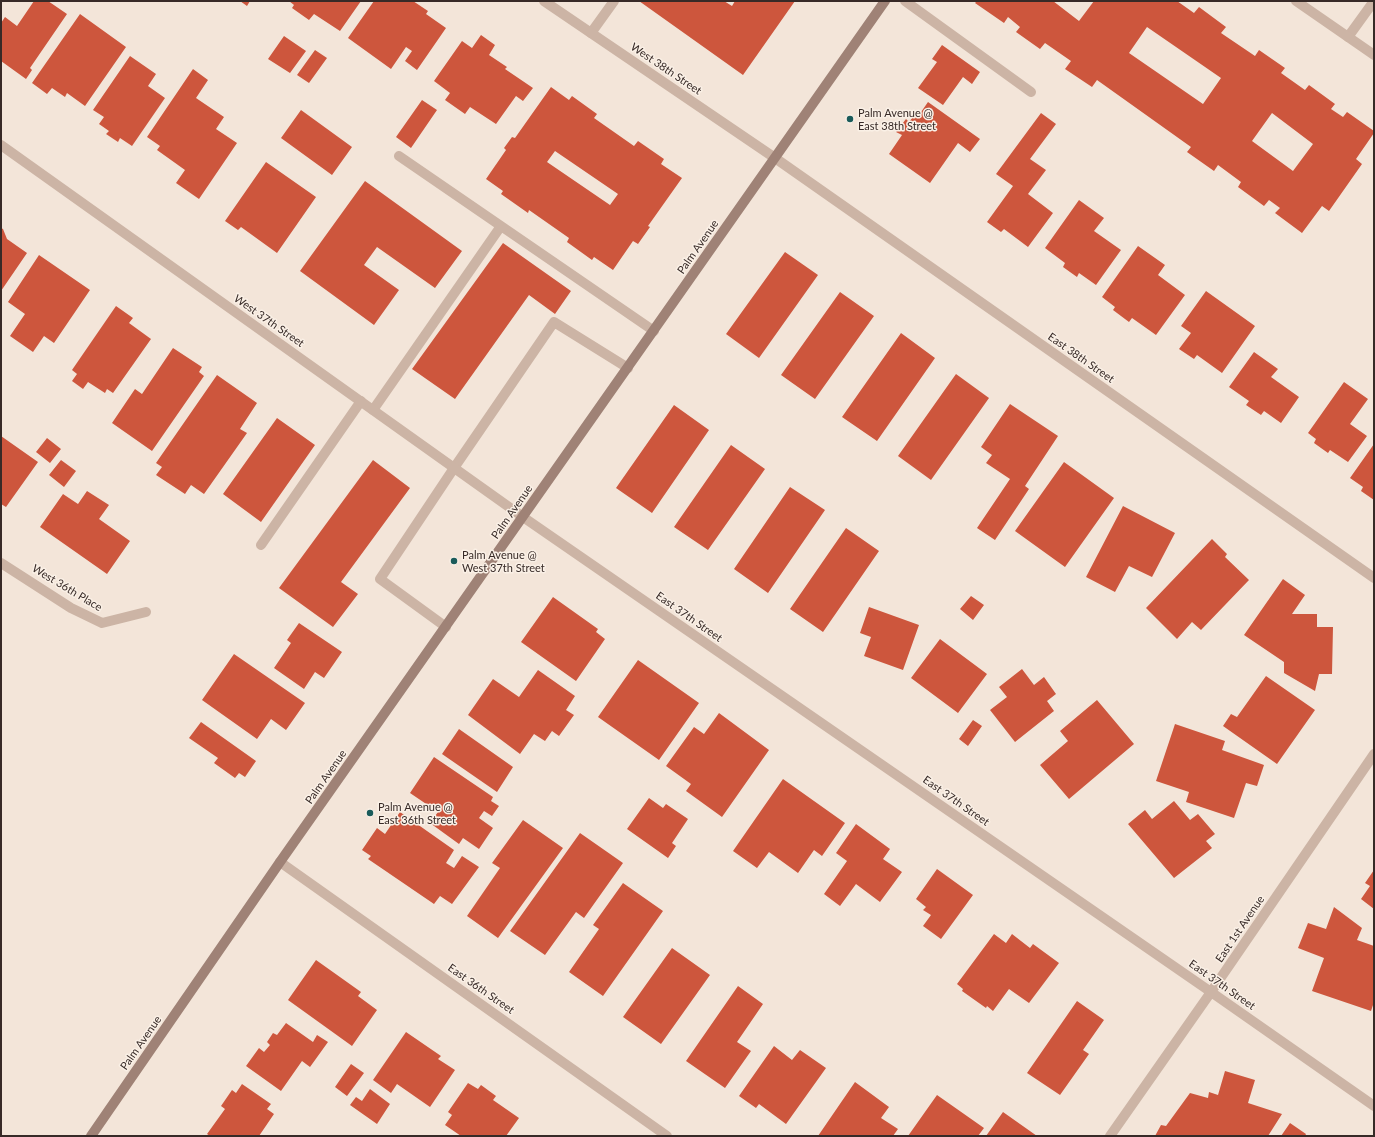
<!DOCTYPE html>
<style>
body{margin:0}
#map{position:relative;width:1375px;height:1137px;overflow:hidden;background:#f3e5d9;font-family:Lato,sans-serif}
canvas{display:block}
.frame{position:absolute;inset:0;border:2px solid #372a27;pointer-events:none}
</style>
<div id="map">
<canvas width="1375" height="1137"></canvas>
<div class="frame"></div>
</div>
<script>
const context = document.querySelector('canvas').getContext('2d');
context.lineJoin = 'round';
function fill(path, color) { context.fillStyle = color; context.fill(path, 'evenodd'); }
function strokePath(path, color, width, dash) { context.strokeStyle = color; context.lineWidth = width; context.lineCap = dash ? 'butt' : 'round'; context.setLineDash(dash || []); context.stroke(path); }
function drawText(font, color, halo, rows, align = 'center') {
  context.font = font + ' Lato,sans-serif'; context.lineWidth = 3; context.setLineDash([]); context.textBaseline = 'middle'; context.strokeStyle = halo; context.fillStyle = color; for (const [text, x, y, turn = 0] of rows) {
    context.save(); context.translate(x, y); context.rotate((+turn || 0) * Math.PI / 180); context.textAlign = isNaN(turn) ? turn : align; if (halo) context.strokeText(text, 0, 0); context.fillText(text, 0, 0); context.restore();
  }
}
fill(new Path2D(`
 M34,1h14l19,13 -37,54 2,2 -6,9 -25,-18v-38l4,-6 12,9z
 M240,1h10l-3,5z
 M289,1h72l-21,30 -26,-17 -5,6 -17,-12 2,-3z
 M374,1h39l15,10 -2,3 20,14 -29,42 -12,-9 7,-10 -6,-4 -15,22 -43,-31z
 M639,1h85l8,5 3,-5h60l-52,74z
 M977,1h76l26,20 15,-20h83l17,12 5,-6 27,20 -5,6 34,23 4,-6 26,18 -4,5 24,17 4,-5 26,19 -4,5 12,8 4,-5 27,19v2l-18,26 6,5 -33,47 -7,-5 -20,27 -27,-20 5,-5 -11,-8 -5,6 -26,-19 3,-5 -23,-17 -4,6 -27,-19 4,-5 -94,-67 -5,7 -27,-18 6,-8 -26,-18 -5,6 -24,-17 4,-5 -12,-10 -4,6 -29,-20zM1147,27l74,51 -18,26 -74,-51zM1272,113l41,31 -20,27 -41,-30z
 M80,14l46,33 -41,59 -18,-13 -2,4 -13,-9 -5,6 -15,-11z
 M481,35l14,10 -6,10 18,12 -2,2 28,19 -10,13 -7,-5 -20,28 -26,-17 -5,7 -20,-14 5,-7 -16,-12 28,-40 10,7z
 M284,36l22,15 -16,22 -22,-14z
 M942,45l38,27 -8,12 -9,-7 -20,28 -25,-17 19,-26 -5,-3z
 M315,50l12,8 -18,25 -12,-8z
 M130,56l26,18 -8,12 17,12 -33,48 -12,-8 -2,4 -12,-8 3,-3 -10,-7 5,-7 -11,-7z
 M193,69l15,11 -12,18 28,19 -8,12 21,14 -38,56 -23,-16 9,-13 -28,-20 3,-4 -13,-9z
 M551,87l18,13 3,-4 25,18 -3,4 40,28 4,-5 26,18 -3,5 21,14 -34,48 2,1 -12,17 -5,-3 -20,29 -19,-13 -2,3 -25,-18 2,-4 -40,-28 -1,3 -27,-19 2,-3 -17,-12 20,-29 -2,-2 8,-11 3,1zM555,151l63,43 -8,11 -63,-43z
 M422,100l15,10 -26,38 -15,-11z
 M928,102l52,37 -10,13 -12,-9 -28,40 -41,-29 13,-19 -6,-3 10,-13 3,3 7,-9 3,2z
 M301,110l51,37 -20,28 -51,-37z
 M1041,113l15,11 -26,35 16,11 -18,24 25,19 -25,34 -24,-18 -3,3 -14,-10 26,-36 -17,-12z
 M266,162l50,35 -39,56 -36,-26 -3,3 -13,-9z
 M365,181l97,70 -27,37 -58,-41 -13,18 35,25 -25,35 -74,-54z
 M1079,200l25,18 -10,13 27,19 -25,35 -17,-12 -2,4 -14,-10 2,-4 -20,-15z
 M1,228l2,1 4,10 20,14 -26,38z
 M503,243l68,48 -16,23 -26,-19 -74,104 -43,-30z
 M1138,246l27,19 -7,10 27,20 -29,40 -24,-17 -3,4 -16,-12 2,-3 -13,-10z
 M785,252l33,23 -59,83 -33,-24z
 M39,255l51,35 -36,53 -10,-7 -11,16 -23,-16 15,-22 -17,-12z
 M1206,291l49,35 -33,47 -25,-18 -3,4 -15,-10 12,-16 -10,-7z
 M840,292l34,24 -59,83 -34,-24z
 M116,306l17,12 -4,5 22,16 -38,54 -6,-4 -2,4 -17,-11 -5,7 -11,-8 5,-7 -5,-4z
 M901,333l34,25 -58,83 -35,-24z
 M173,348l29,19 -3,5 5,4 -52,75 -40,-28 23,-34 7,5z
 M1254,352l24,17 -7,8 28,20 -18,26 -17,-12 -3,4 -15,-10 3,-4 -20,-14z
 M956,374l33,24 -58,82 -33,-24z
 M217,375l40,28 -17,26 7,4 -43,61 -13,-9 -6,9 -29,-19 6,-8 -6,-4z
 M1344,382l24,17 -18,25 17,12 -19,26 -18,-12 -2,3 -14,-10 2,-4 -8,-6z
 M1010,404l48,32 -33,50 4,3 -34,51 -18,-12 33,-49 -24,-16 6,-8 -11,-8z
 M674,405l35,25 -57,83 -36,-25z
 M277,418l38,27 -54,77 -38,-28z
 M1,436l37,26 -32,45 -5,-3z
 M47,438l14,11 -11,14 -14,-11z
 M1374,444v56l-13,-9 2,-4 -13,-9z
 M731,445l34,24 -57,81 -34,-23z
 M61,460l15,11 -12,16 -15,-12z
 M373,460l37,28 -69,94 17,12 -25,33 -54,-39z
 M1064,462l50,36 -49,69 -50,-36z
 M790,487l35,23 -57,83 -34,-24z
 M87,491l22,14 -10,14 31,22 -23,33 -67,-47 23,-33 15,10z
 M1123,506l52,27 -23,44 -23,-11 -14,26 -29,-15z
 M846,528l33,23 -56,81 -33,-23z
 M1212,539l15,15 -2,3 24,23 -48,50 -9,-8 -15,17 -31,-31z
 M1283,579l22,16 -13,19h25v13h16l-1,47h-13l-4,17 -31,-18v-11l-40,-27z
 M971,596l13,9 -11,15 -13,-11z
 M553,597l45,32 -2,3 9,7 -29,42 -55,-39z
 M869,607l50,18 -16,45 -39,-14 7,-19 -11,-4z
 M299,623l43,29 -18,26 -9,-6 -11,17 -30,-21 17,-25 -4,-3z
 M940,639l47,35 -29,39 -47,-35z
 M234,654l71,49 -19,27 -15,-11 -14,20 -55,-39z
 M638,660l61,43 -40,57 -61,-43z
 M1022,669l12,16 10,-8 12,17 -9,7 7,10 -39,31 -25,-32 17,-13 -8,-10z
 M538,670l37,26 -9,14 8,5 -15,21 -7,-5 -7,10 -11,-7 -14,20 -52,-39 25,-36 26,18z
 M1266,676l49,34 -38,54 -54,-38 8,-12 6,3z
 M1097,700l37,44 -65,55 -29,-34 28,-24 -8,-10z
 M719,713l50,37 -47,67 -36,-26 5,-7 -25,-18 28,-39 10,7z
 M973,720l9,6 -14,20 -9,-7z
 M201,722l55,39 -11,16 -6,-4 -4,5 -21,-15 4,-5 -29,-20z
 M1175,724l50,17 -3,9 42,15 -7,21 -11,-3 -12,35 -48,-16 3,-10 -33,-11z
 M459,729l54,38 -16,25 -55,-38z
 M434,757l59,40 -2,4 8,5 -7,10 -8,-5 -5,7 14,10 -14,21 -16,-11 -4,6 -29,-21 8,-11 -28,-19z
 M783,779l62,44 -23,33 -8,-6 -16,23 -29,-21 -12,16 -24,-17z
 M649,798l14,10 3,-4 22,15 -16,24 4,3 -8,12 -41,-29z
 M1174,801l16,19 8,-6 17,20 -9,7 6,7 -38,30 -46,-54 17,-14 7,9z
 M400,812l54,38 -8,13 8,5 8,-12 17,11 -27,37 -12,-8 -6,8 -66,-45 3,-3 -9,-6 15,-22 8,6z
 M523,820l40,28 -65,90 -31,-22 33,-48 -8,-5z
 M856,824l34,25 -7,10 19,13 -22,30 -24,-18 -16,22 -16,-12 23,-33 -11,-8z
 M580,833l43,30 -39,55 -8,-6 -31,43 -35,-24z
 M937,869l36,26 -32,44 -18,-13 8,-11 -8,-5 3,-3 -10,-8z
 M1374,870v39l-13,-10 9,-13 -5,-3z
 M623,883l40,28 -60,85 -34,-24 30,-43 -6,-4z
 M1334,907l28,21 -5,12 17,6v56l-3,9 -59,-20 12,-33 -26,-10 10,-25 18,6z
 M994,934l12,9 6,-9 18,14 3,-4 26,19 -30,40 -20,-14 -16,22 -6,-5 -1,2 -24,-17 1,-2 -6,-5z
 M672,948l38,27 -49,69 -38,-27z
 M316,960l45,32 -3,4 19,14 -25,36 -64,-46z
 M738,986l25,18 -26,38 14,9 -26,37 -39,-27z
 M1077,1001l27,19 -21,30 6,4 -29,41 -33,-22z
 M286,1023l27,19 4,-7 11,7 -18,25 -8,-6 -21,30 -35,-25 13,-18 5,4 6,-7 -3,-3 6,-9 4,2z
 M406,1032l35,24 -3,3 17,11 -25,37 -33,-23 -6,9 -18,-13z
 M774,1046l18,14 8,-10 26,18 -40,56 -27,-20 -3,4 -17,-12z
 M351,1064l13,9 -17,23 -12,-9z
 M1225,1071l30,9 -7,23 34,11 -14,22h-113l6,-11 5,1 24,-33 18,5 1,-6 9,3z
 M855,1082l34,25 -8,11 17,11 -5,7h-75z
 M468,1083l10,6 3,-4 15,11 -3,4 26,18 -13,18h-45l-16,-11 7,-10 -4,-3z
 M242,1084l29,20 -4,5 7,5 -15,22h-49l-3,-2 18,-25 -4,-3 11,-16 4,3z
 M370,1089l20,15 -13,20 -27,-19 6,-8 6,4z
 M937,1095l47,33 -6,8h-70z
 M1003,1112l34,24h-51z
 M1290,1123l16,11 -1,2h-24z`), '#cd563d');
strokePath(new Path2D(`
 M905,1l126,91
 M591,33l23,-32
 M1348,37l26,-36
 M399,156l255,175
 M373,410l128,-184
 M261,545l100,-144
 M446,627l-66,-48 74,-111 100,-146 74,46`), '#ccb4a5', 10);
strokePath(new Path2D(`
 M544,1l231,157 599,420
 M1296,1l78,54
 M1,145l522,372 688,475 163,114
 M1,563l70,45 31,15 44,-11
 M280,862l387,274
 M1110,1136l101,-144 163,-238`), '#ccb4a5', 10);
strokePath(new Path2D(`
 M91,1136l189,-274 605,-861`), '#9f8276', 10);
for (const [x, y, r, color] of [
 [850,119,4,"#1a5b5a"],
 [454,561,4,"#1a5b5a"],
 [370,813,4,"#1a5b5a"]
]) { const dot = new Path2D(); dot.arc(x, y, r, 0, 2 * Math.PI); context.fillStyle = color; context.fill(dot); strokePath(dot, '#faf0e6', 1.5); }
drawText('11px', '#372a27', '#faf0e6', [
 ["West 38th Street",666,69,34],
 ["Palm Avenue",698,247,-55],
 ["West 37th Street",269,321,35],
 ["East 38th Street",1081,358,35],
 ["Palm Avenue",512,512,-55],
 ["West 36th Place",67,588,31],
 ["East 37th Street",689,617,35],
 ["Palm Avenue",326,777,-55],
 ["East 37th Street",956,801,35],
 ["East 1st Avenue",1240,929,-56],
 ["East 37th Street",1222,985,35],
 ["East 36th Street",481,989,35],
 ["Palm Avenue",141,1043,-55]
]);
drawText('11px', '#372a27', '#faf0e6', [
 ["Palm Avenue @",858,113],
 ["East 38th Street",858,126],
 ["Palm Avenue @",462,555],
 ["West 37th Street",462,568],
 ["Palm Avenue @",378,807],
 ["East 36th Street",378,820]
], 'left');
</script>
